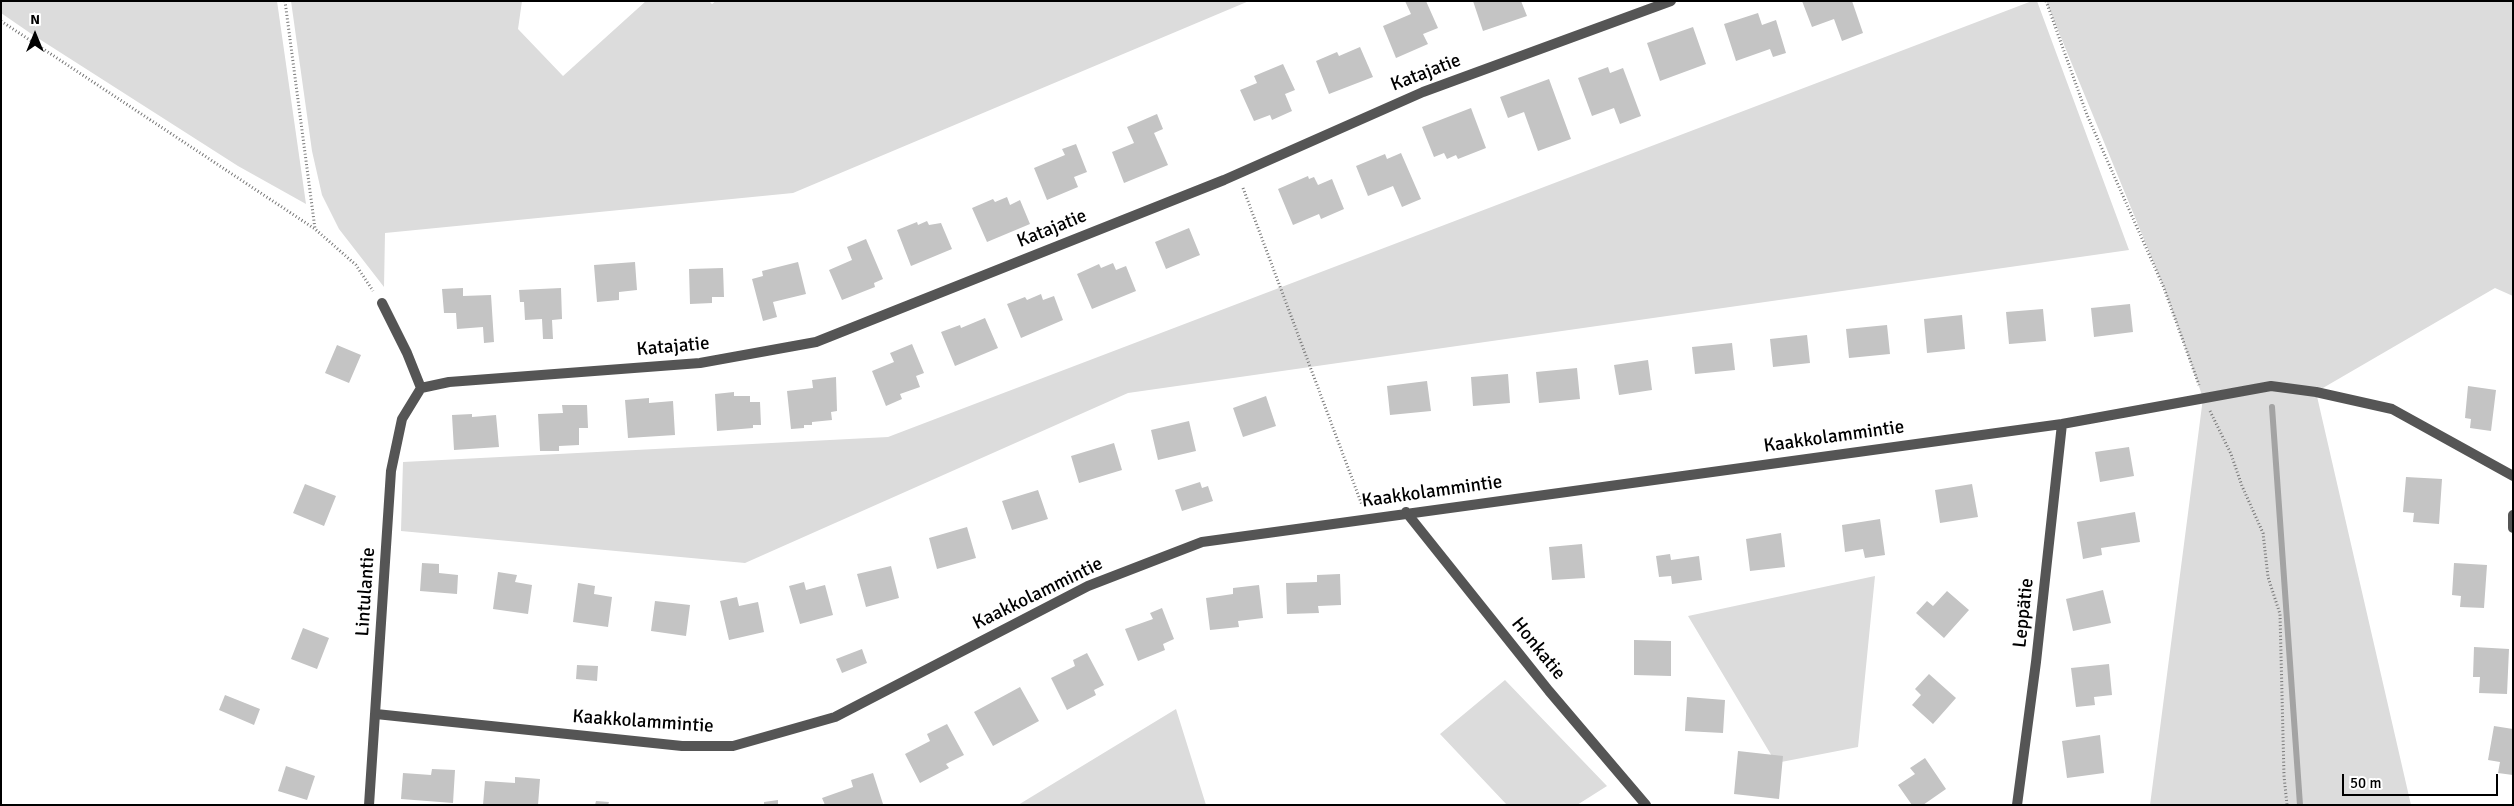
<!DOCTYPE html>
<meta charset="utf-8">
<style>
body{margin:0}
#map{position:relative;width:2514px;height:806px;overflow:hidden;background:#fff;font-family:Signika,sans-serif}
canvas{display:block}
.frame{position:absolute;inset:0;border:2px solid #000;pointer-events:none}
.north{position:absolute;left:10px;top:10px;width:50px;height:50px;-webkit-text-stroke:4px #fff;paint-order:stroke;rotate:0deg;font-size:14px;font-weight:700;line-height:20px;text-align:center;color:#000}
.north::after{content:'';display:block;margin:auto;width:18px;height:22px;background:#000;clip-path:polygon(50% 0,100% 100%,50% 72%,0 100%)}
.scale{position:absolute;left:2342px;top:774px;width:156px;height:22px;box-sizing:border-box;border:2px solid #000;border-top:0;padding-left:6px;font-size:15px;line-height:18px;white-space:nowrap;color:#000;-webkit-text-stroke:4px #fff;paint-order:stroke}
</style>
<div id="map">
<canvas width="2514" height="806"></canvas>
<div class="frame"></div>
<div class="north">N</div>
<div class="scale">50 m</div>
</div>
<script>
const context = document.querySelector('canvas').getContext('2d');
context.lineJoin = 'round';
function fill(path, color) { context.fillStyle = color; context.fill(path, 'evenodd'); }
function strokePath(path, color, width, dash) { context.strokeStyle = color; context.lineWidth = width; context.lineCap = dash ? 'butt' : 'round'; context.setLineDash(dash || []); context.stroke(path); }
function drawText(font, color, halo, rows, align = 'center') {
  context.font = font + ' Signika,sans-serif'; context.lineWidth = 4; context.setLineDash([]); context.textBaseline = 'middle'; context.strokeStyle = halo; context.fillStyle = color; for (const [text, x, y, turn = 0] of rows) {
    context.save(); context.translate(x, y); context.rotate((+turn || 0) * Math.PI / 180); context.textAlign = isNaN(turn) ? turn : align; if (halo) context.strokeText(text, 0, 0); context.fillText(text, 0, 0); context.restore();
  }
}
fill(new Path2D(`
 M1,1h276l29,203 -68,-38 -205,-131 -32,-22z
 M291,1h231l-4,28 45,47 83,-75h63l3,3 4,-3h533l-456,192 -408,40 -1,54 -45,-58 -17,-34 -10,-44z
 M2032,1h5l92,249 -1001,143 -383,170 -344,-32 2,-69 485,-25z
 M2046,1h467v295l-18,-8 -179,104 95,413h-261l53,-407 -39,-110z
 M1875,576l-17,171 -82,16 -88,-147z
 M1505,680l102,106 -30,19h-70l-67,-71z
 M1176,709l30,96h-188z`), '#dcdcdc');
strokePath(new Path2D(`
 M2272,407l28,398`), '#a3a3a3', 6);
fill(new Path2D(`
 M1405,1h21l12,27 -15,6 5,10 -32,14 -13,-32 28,-12z
 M1473,1h48l6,15 -44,15z
 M1802,1h50l11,32 -21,8 -8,-22 -22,8z
 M1758,13l4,12 14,-5 10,33 -13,4 -3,-8 -34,12 -12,-37z
 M1693,27l13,37 -46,17 -13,-38z
 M1360,47l13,30 -44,17 -13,-33 21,-9 2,4z
 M1283,64l12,26 -10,4 7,17 -20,9 -2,-5 -16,6 -14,-31 17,-7 -3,-7z
 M1608,67l2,6 13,-5 18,48 -21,8 -6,-16 -22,8 -14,-38z
 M1549,79l22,60 -33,12 -14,-39 -16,6 -8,-21z
 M1471,108l15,40 -28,11 -2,-4 -9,4 -3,-6 -10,4 -12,-30z
 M1157,114l6,15 -9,4 14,32 -44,18 -12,-31 22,-9 -7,-16z
 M1076,144l11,28 -13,5 4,10 -31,13 -13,-32 31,-13 -3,-6z
 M1401,153l20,46 -19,8 -9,-21 -25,10 -12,-30 29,-12 2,5z
 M1308,176l1,3 5,-2 4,8 14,-6 12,30 -23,10 -2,-5 -26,11 -15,-36z
 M1007,197l3,8 10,-5 10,24 -43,18 -15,-34 21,-9 2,3z
 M927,221l2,4 12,-2 11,26 -41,17 -14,-36 20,-8 1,3z
 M1189,228l11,27 -34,14 -11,-27z
 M866,239l17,40 -9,4 1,4 -33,13 -13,-30 23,-10 -5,-13z
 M635,262l2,28 -18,2v8l-22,2 -3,-37z
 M798,262l8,32 -33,8 4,15 -14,4 -11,-42 11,-3 -1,-5z
 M1113,263l3,7 10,-4 10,25 -44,18 -15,-35 22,-10 2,4z
 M723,268l1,29h-12v6l-22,1 -1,-35z
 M463,288v8l28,-1 3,47 -10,1 -1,-16 -26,2 -1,-16h-12l-2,-24z
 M561,288l1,31 -10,1 1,19h-10l-1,-20 -17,1 -1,-18h-4l-1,-12z
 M1041,294l2,6 11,-4 9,24 -42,18 -14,-34 18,-7 2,3z
 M2130,304l3,28 -39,5 -3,-29z
 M2043,309l3,32 -37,3 -3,-32z
 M1962,315l3,34 -38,4 -3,-34z
 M985,318l13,30 -43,18 -14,-34 19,-7 1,3z
 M1887,325l3,29 -41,4 -3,-29z
 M1807,335l3,28 -37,4 -3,-28z
 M1732,343l3,27 -40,4 -3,-27z
 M912,344l12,29 -8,3 4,11 -20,7 2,5 -16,7 -14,-35 22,-9 -4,-9z
 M337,345l24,10 -12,28 -24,-10z
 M1648,360l4,30 -33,5 -5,-30z
 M1577,368l3,31 -41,4 -3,-31z
 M1508,374l2,29 -37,3 -2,-29z
 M836,377l1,34 -6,1 1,8 -20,2v3h-8v3l-13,1 -4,-38 26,-3 -1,-8z
 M1427,381l4,30 -41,4 -3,-29z
 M2468,386l28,4 -5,41 -21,-3 1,-9 -6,-1z
 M734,392v4h16v6h10l1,23h-8v3l-36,3 -2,-37z
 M1266,396l10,30 -33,11 -10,-29z
 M649,398v5l24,-2 2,34 -47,3 -3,-38z
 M562,405h25l1,23h-9v17l-20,1v5h-19l-2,-37 25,-1z
 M472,414v3l24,-2 3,32 -45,3 -2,-35z
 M1189,421l7,30 -38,9 -7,-30z
 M1114,443l8,27 -43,13 -8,-27z
 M2129,447l5,29 -34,6 -5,-30z
 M2406,477l36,2 -3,45 -26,-2 1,-9 -11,-1z
 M1200,482l2,6 6,-2 5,15 -31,10 -7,-21z
 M305,484l31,12 -12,30 -31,-13z
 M1972,484l6,33 -38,6 -5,-33z
 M1038,490l10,29 -36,11 -10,-29z
 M2135,512l5,30 -39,6 1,7 -19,4 -6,-37z
 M1880,519l5,36 -20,3 -2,-9 -18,3 -3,-27z
 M967,527l9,31 -39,11 -8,-31z
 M1781,533l4,34 -35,4 -4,-32z
 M1582,544l3,34 -33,2 -3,-33z
 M1670,554l1,6 28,-4 3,24 -30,4 -1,-8 -12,1 -3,-21z
 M422,563l17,1v9l19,2 -1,19 -37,-3z
 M2454,563l33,2 -3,43 -24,-1 1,-11 -9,-1z
 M891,566l8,32 -33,9 -9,-33z
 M498,572l19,3 -2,7 17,3 -4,29 -35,-5z
 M1340,574l1,31 -23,1 1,7 -32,1 -1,-31 31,-1v-7z
 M804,582l2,8 19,-5 8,30 -33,9 -11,-38z
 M578,583l17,3 -1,8 18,3 -4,30 -35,-5z
 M1259,585l4,33 -25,3 1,6 -29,3 -4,-32 27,-4v-6z
 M2103,590l8,33 -38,8 -7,-32z
 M1947,591l22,19 -25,28 -28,-25 11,-12 6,5z
 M737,597l2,9 19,-4 6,30 -35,8 -9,-39z
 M655,601l35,4 -4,31 -35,-5z
 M1162,608l12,31 -11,5 2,6 -27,11 -13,-32 28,-10 -3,-6z
 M303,628l26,10 -12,31 -26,-10z
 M1634,640l37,1v35l-37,-1z
 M2474,647l35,2 -2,45 -28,-1 1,-16h-7z
 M862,649l5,14 -25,10 -6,-14z
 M1087,653l17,32 -10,5 2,5 -29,15 -16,-32 24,-12 -2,-6z
 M2109,664l3,31 -18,2 1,8 -19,2 -5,-39z
 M577,665l21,1 -1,15 -21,-2z
 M1929,674l27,24 -23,26 -21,-19 9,-10 -6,-6z
 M1020,687l19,34 -46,25 -19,-34z
 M225,695l35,14 -6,16 -35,-15z
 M1687,697l38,3 -2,33 -38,-2z
 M947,724l17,31 -18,9 3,4 -29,15 -15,-29 25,-13 -3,-7z
 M2494,726l19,3v46l-15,-2 2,-11 -12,-2z
 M2100,735l4,38 -37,5 -5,-37z
 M1738,751l45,5 -4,43 -45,-5z
 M1925,758l21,31 -23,16h-11l-14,-20 17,-11 -5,-6z
 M286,766l29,10 -8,24 -29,-9z
 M432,769l23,1 -2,33 -52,-4 2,-26 28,2z
 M873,773l10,31 -58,1 -3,-7 31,-11 -2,-7z
 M515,777l25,2 -2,26h-55l2,-24 30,2z
 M778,800v5h-14v-3z
 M596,801l13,1 -1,3h-13z`), '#c4c4c4');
strokePath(new Path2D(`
 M285,1l30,228
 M2046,1l41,114 77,173 35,97
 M1,21l314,208 41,36 17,26
 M1243,188l119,317
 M2210,411l21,43 11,32 21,47 5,44 12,37 4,162 3,29`), '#777', 3, [1, 2.5]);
strokePath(new Path2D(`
 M382,303l25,50 14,35
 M421,388l28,-6 251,-19 116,-21 408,-162 199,-88 248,-91
 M1406,512l143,179 97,114
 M2513,515v13
 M376,714l306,32h51l102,-29 253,-131 114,-44 860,-118 209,-38 45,6 76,17 121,67
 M369,805l22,-334 11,-52 19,-31
 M2017,805l19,-143 26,-238`), '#555', 10);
drawText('19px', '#000', '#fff', [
 ["Katajatie",1426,73,-21],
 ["Katajatie",1052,229,-22],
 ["Katajatie",673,347,-5],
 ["Kaakkolammintie",1834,437,-8],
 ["Kaakkolammintie",1432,492,-8],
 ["Lintulantie",366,592,-86],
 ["Kaakkolammintie",1038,594,-26],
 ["Leppätie",2024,613,-84],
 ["Honkatie",1538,649,51],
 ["Kaakkolammintie",643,722,4]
]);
</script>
